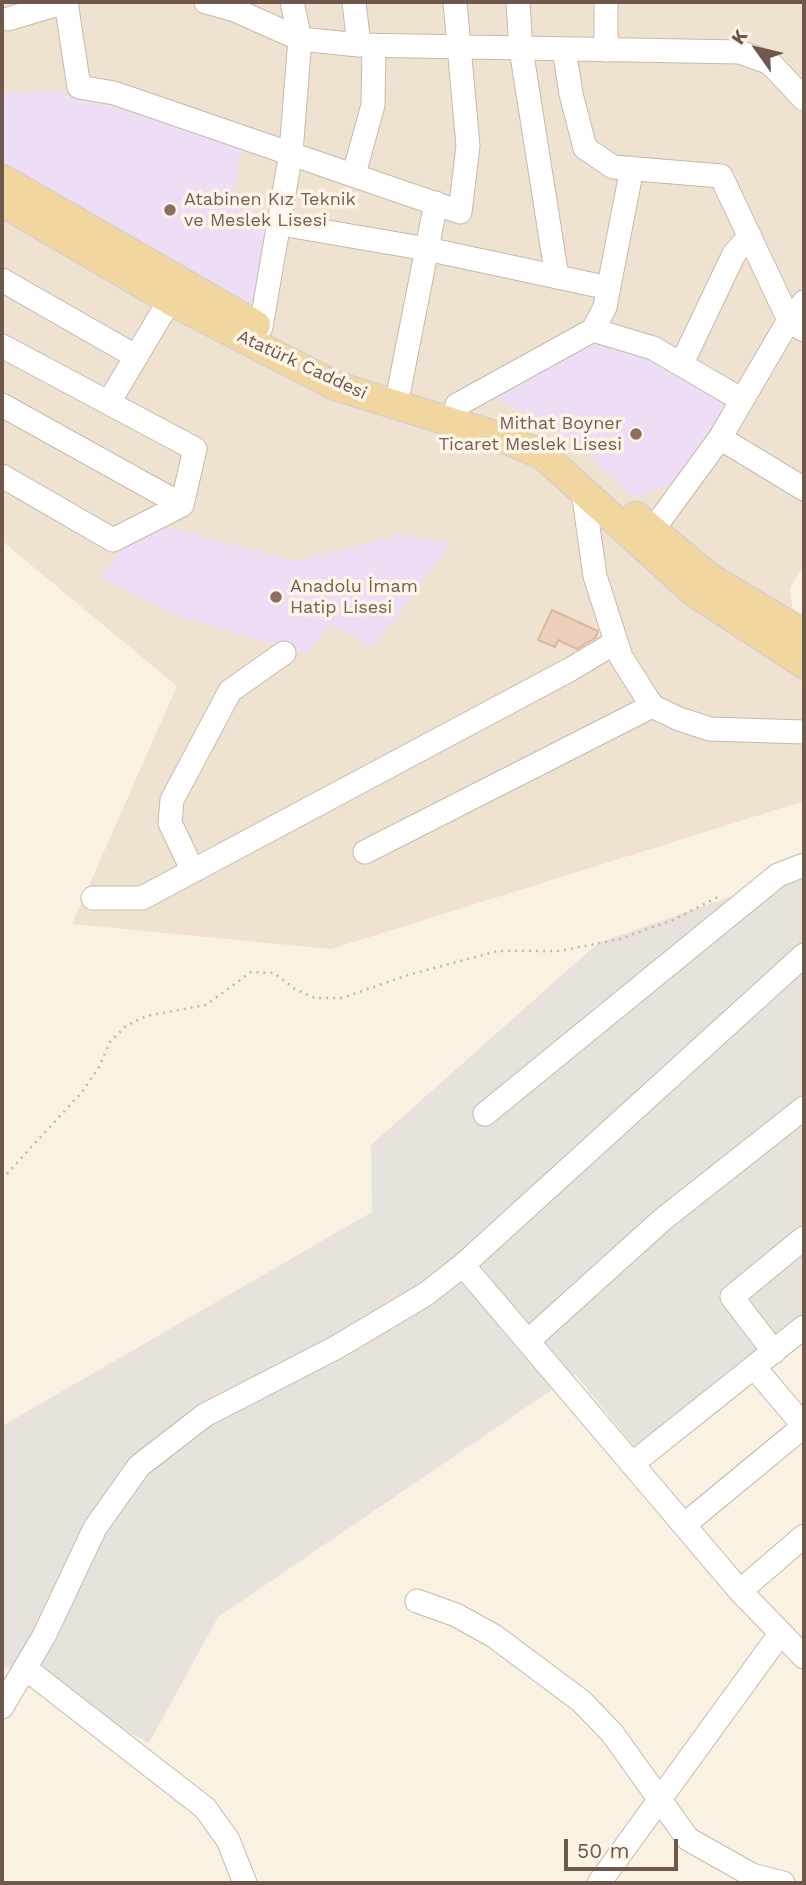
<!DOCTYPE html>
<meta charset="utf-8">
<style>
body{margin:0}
#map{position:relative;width:806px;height:1885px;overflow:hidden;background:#f9f1e1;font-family:"Work Sans",sans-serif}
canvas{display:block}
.frame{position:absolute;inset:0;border:4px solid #6d584b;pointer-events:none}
.north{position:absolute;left:722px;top:14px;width:70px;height:70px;-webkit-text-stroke:5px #fdf5e7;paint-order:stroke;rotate:304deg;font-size:19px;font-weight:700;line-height:28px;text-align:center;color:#6d584b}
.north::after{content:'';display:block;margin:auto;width:24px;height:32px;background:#6d584b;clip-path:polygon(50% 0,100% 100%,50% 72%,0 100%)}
.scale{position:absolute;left:564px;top:1839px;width:114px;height:32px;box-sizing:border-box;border:4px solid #6d584b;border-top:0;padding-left:9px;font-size:21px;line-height:24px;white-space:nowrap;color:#6d584b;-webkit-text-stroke:5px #fdf5e7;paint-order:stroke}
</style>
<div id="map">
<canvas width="806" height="1885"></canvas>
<div class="frame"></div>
<div class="north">K</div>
<div class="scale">50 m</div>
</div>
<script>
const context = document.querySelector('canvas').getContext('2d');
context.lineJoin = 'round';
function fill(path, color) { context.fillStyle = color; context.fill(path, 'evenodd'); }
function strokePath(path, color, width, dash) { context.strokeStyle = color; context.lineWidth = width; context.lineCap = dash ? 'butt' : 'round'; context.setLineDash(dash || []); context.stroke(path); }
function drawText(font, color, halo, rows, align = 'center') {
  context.font = font + ' "Work Sans",sans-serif'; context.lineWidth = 7; context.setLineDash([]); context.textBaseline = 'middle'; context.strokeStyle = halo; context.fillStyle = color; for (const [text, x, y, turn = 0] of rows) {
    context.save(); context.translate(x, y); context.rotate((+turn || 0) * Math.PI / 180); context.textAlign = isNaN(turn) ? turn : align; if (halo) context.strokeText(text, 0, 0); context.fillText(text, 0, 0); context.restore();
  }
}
fill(new Path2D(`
 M2,2h802v563l-14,23 14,116v97l-473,148 -259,-25 105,-238 -175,-145z`), '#f0e2d0');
fill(new Path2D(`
 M804,871v466l-161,120 -68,-83 -357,243 -69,126 -147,-78v-239l370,-214 -1,-67 227,-202z`), '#e8e2dc');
fill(new Path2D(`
 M54,91l189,52 -8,48 36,38 -14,78 -255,-146v-68z
 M617,343l39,14 69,49 -46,76 -47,15 -51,-49 -37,-28 -41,-16 -6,-19 90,-41z
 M165,527l132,34 106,-27 48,10 -77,103 -45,-23 -21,30 -125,-36 -83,-41 27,-35z`), '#eddef5');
const building = new Path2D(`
 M552,610l46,21 -3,7 -18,11 -19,-9 -3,7 -17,-7z`);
fill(building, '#ecd0bc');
strokePath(building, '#dcb89e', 2);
const minor = new Path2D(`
 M66,2l13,85 35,6 346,119 8,-66 -13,-144
 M206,2l29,8 65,29 59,6 381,7 30,11 34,36
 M354,2l5,43
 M518,2l3,47 36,228
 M606,2v48
 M8,19l57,-17
 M564,49l7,45 14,54 28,19 108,9 68,144 15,10
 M354,174l19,-69 1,-60
 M281,224l146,25 182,39
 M2,280l133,76
 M261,327l30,-175 9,-113 -8,-37
 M593,330l60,18 89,52
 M2,346l193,103 -13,56 -69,35 -111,-64
 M682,363l52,-109 16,-18
 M399,390l37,-187
 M109,402l68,-114
 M2,405l180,100
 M457,405l136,-75 12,-23 27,-139
 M720,438l84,51
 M583,491l12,85 26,81 31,49 27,13 31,10 94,3
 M652,531l68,-93 69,-118 15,-18
 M365,852l287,-146
 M192,869l-22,-46 2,-23 58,-109 54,-38
 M93,898h49l429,-229 45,-27
 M485,1114l293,-239 26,-10
 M463,1265l277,326 64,66
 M528,1341l134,-121 142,-112
 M774,1352l-42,-55 72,-59
 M754,1367l50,59
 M632,1464l172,-137
 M684,1525l120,-99
 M740,1591l64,-55
 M417,1601l39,14 38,21 87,65 31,32 76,106 64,36 31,8
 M25,1668l180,140 23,32 17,43
 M2,1707l42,-71 51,-108 44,-62 66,-51 132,-68 89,-53 37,-29 341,-310
 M599,1883l181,-249`);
const major = new Path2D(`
 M2,179l254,146
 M2,202l169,99 165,85 167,52 40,17 151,137 110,72
 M636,516l74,62 94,56`);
strokePath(minor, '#c8b8aa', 25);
strokePath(major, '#d6d0cd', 31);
strokePath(new Path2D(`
 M2,1179l80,-87 17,-25 11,-25 16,-16 20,-10 60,-11 45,-33 23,1 21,16 20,9h27l66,-23 90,-24h62l60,-12 53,-19 47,-24`), '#d0b4a0', 2.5, [2, 5]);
strokePath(minor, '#fff', 23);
strokePath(major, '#f2d69f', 28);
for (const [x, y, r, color] of [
 [170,210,7,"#8d6e63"],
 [636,434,7,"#8d6e63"],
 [276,597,7,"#8d6e63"]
]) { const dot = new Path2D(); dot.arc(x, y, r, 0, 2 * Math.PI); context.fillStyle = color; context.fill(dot); strokePath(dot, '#fdf5e7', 2.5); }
drawText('18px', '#785e54', '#fdf5e7', [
 ["Atabinen Kız Teknik",184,200],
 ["ve Meslek Lisesi",184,221],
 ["Mithat Boyner",622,424,"right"],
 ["Ticaret Meslek Lisesi",622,445,"right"],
 ["Anadolu İmam",290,587],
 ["Hatip Lisesi",290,608]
], 'left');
drawText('18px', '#6d584b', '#fdf5e7', [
 ["Atatürk Caddesi",302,365,25]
]);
</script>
